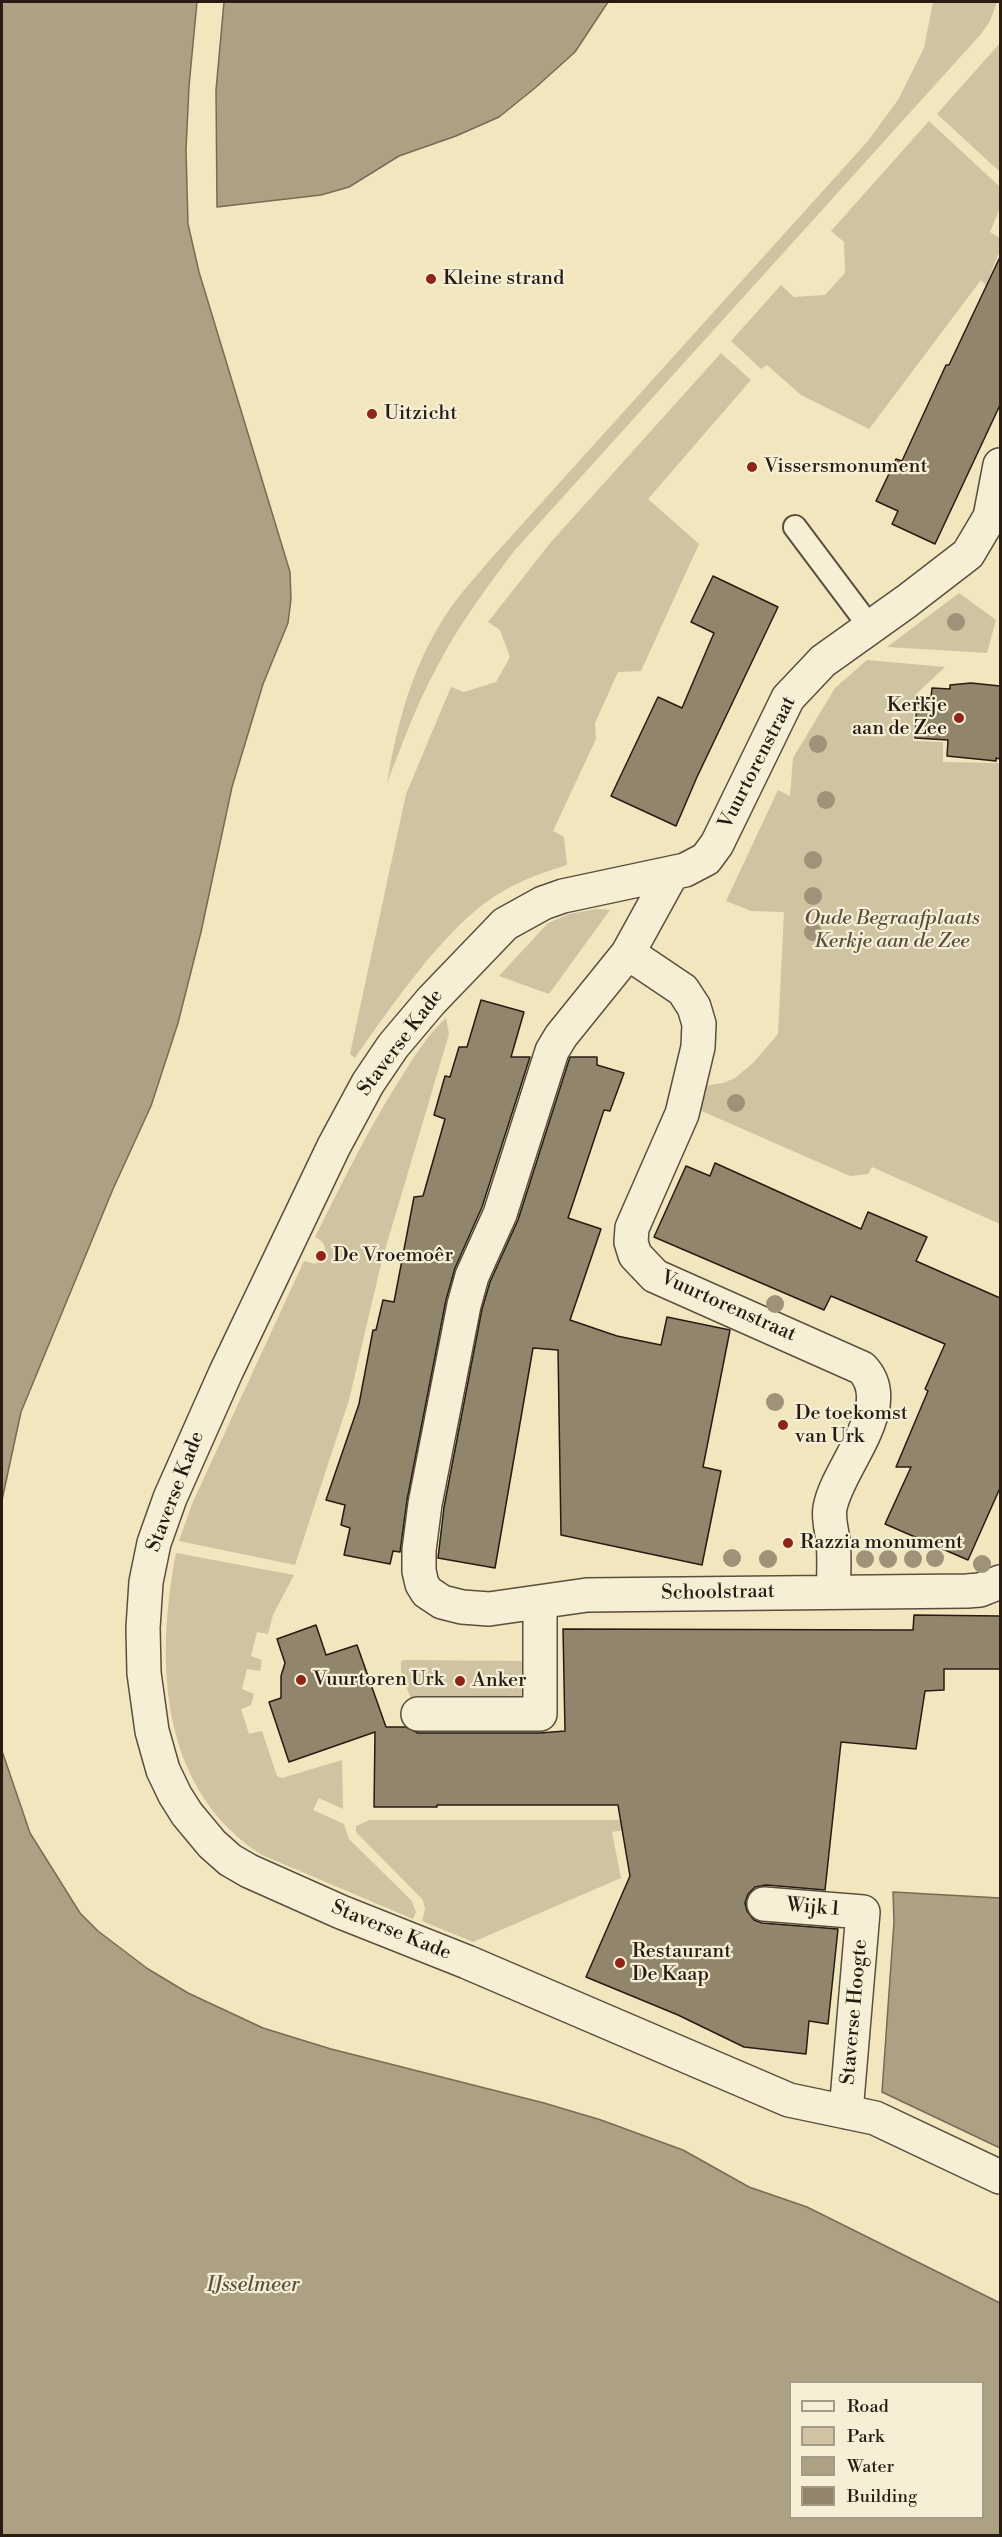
<!DOCTYPE html>
<meta charset="utf-8">
<style>
body{margin:0}
#map{position:relative;width:1002px;height:2537px;overflow:hidden;background:#f2e6be;font-family:"Libre Bodoni",serif}
canvas{display:block}
.frame{position:absolute;inset:0;border:3px solid #271b14;pointer-events:none}
.legend{position:absolute;left:789px;top:2381px;width:195px;height:138px;box-sizing:border-box;background:#f7efd5;border:2px solid #a49a88;margin:0;padding:8px 10px;list-style:none;font-size:18px;color:#271b14}
.legend li{display:flex;align-items:center;gap:12px;height:30px}
.legend b{width:30px;border:2px solid #a49a88}
</style>
<div id="map">
<canvas width="1002" height="2537"></canvas>
<div class="frame"></div>
<ul class="legend">
<li><b style="height:8px;background:#f7efd5"></b>Road</li>
<li><b style="height:16px;background:#cfc3a1"></b>Park</li>
<li><b style="height:16px;background:#ada184"></b>Water</li>
<li><b style="height:16px;background:#91856c"></b>Building</li>
</ul>
</div>
<script>
const context = document.querySelector('canvas').getContext('2d');
context.lineJoin = 'round';
function fill(path, color) { context.fillStyle = color; context.fill(path, 'evenodd'); }
function strokePath(path, color, width, dash) { context.strokeStyle = color; context.lineWidth = width; context.lineCap = dash ? 'butt' : 'round'; context.setLineDash(dash || []); context.stroke(path); }
function drawText(font, color, halo, rows, align = 'center') {
  context.font = font + ' "Libre Bodoni",serif'; context.lineWidth = 4.5; context.setLineDash([]); context.textBaseline = 'middle'; context.strokeStyle = halo; context.fillStyle = color; for (const [text, x, y, turn = 0] of rows) {
    context.save(); context.translate(x, y); context.rotate((+turn || 0) * Math.PI / 180); context.textAlign = isNaN(turn) ? turn : align; if (halo) context.strokeText(text, 0, 0); context.fillText(text, 0, 0); context.restore();
  }
}
fill(new Path2D(`
 M933,2h64l-7,19 -9,13 -466,516c-29,38 -57,76 -79,119 -20,36 -34,76 -49,114 10,-59 25,-116 58,-167 12,-19 29,-37 43,-54l379,-420 31,-42 26,-52z
 M1000,43v129l-63,-58z
 M929,121l71,66v21l-10,24 10,6v12l-14,35 -5,-5 -112,149 -68,-34 -34,-30 -6,4 -30,-28 50,-56 13,12 31,-2 20,-22 -1,-31 -13,-11z
 M721,353l30,27 -103,119 51,45 -58,127 -23,1 -23,51 1,16 -43,92 11,6 3,28c-23,7 -46,15 -67,28 -53,31 -110,115 -145,165l-5,-4 56,-260 45,-107 13,5 32,-10 14,-25 -10,-27 -12,-8 63,-80z
 M959,593l37,27 -9,33 -100,-6z
 M867,660l78,7 -30,28 -2,46 30,1v20l57,1v461l-128,-57 -4,7 -18,2 -153,-67 6,-23 20,-3 12,-5 18,-15 25,-29 6,-122 -33,-1 -25,-10 52,-111 12,6 3,-38 42,-70z
 M596,909l14,1 -61,84 -50,-18 49,-53 21,-9z
 M446,1018l3,16 -67,226 -33,140 -54,165 -116,-24 13,-37 112,-243 11,3 8,-5c5,-11 2,-17 -8,-22 28,-56 55,-112 89,-164 12,-19 25,-40 42,-55z
 M176,1553l118,22 -21,40 -5,19 -11,-2 -6,24 11,4 -2,11 -13,-2 -5,20 12,5 -3,11 -10,4 8,25 13,-3 15,45 5,2 60,-18 1,49 -24,-11 -6,12 31,14 5,15 63,62 4,11 -3,7 -151,-64c-103,-66 -107,-193 -86,-302z
 M404,1660l124,1v35l-6,4 -111,-1 -10,-27v-10z
 M370,1820h253l1,10 -12,2 9,46 -148,64 -51,-21 3,-12 -2,-9 -67,-68v-6z`), '#cfc3a1');
const water = new Path2D(`
 M2,2h195l-8,84 -3,64 2,74 11,48 91,300 1,27 -3,24 -25,61 -31,103 -31,145 -23,91 -27,83 -38,83 -92,223 -19,88z
 M224,2h384l-33,50 -40,36 -36,29 -43,19 -57,20 -50,31 -28,8 -104,12 -1,-117z
 M2,1751l28,82 50,80 18,18 50,38 40,24 75,35 68,21 213,54 57,17 82,30 66,37 58,20 193,96v232h-998zM790,2382h192v136h-192z
 M893,1892l107,6v250l-118,-56 12,-170z`);
fill(water, '#ada184');
strokePath(water, '#776b57', 1.5);
const building = new Path2D(`
 M1000,257v148l-65,139 -43,-20 6,-13 -22,-10 20,-42 6,2 44,-96h3z
 M713,576l65,31 -81,170 -21,49 -65,-30 47,-99 24,11 32,-75 -23,-11z
 M971,683l29,3v73l-4,-1v3l-49,-5 1,-16 -33,-2 2,-41 14,1 1,-10 18,1v-4z
 M481,1000l43,12 -13,45h19l-48,150 -27,61 -9,32 -39,200 -7,52 -7,-1 -3,13 -46,-9 6,-27 -9,-3 4,-20 -19,-5 33,-96 14,-74h3l7,-30 11,2 20,-105 9,-1 22,-77 -11,-4 11,-39 5,1 9,-30h8z
 M570,1057h27v8l27,8 -14,38 -6,-1 -36,108 33,11 -31,91 47,16 44,9 6,-28 63,13 -27,137 18,4 -19,94 -141,-30 -3,-185 -25,-2 -38,220 -57,-10 6,-51 38,-198 8,-27 28,-62z
 M715,1163l146,66 7,-17 59,25 -11,24 84,37v190l-32,72 -83,-36 26,-57h-15l32,-76 -3,-2 20,-45 -114,-48 -7,14 -170,-73 32,-71 24,10z
 M914,1615l86,1v53h-56v21l-19,1 -9,58 -75,-7 -16,148 -59,-5 -11,2 -7,7 -3,9 2,8 7,9 8,3 76,6 -10,95 -19,-3 -3,33 -62,-7 -66,-32 -92,-38 44,-101 -12,-71h-181v2h-63l1,-75 -86,30 -20,-60 12,-4v-22l4,-13 -8,-24 39,-14 10,30 31,-10 29,82h20l12,6h122l25,-2 -2,-102 350,1z`);
fill(building, '#91856c');
strokePath(building, '#271b14', 1.5);
const lane = new Path2D(`
 M795,527l75,100`);
const street = new Path2D(`
 M1000,465l-10,52 -22,37 -61,47 -84,60 -35,37 -71,146 -11,15 -21,11 -122,26 -20,7 -38,21 -74,77 -38,45 -25,37 -34,63 -108,226 -56,126 -16,45 -8,39 -3,46 1,45 8,58 11,39 12,25 12,19 25,30 18,16 19,11 92,41 126,50 322,138 86,18 125,59
 M672,873l-44,80 -67,83 -9,15 -52,163 -28,62 -8,29 -39,199 -6,46v21l3,13 5,8 15,10 20,5 27,2 98,-14 380,-4 13,-1 20,-8
 M628,953l55,37 11,17 5,17 -1,23 -16,67 -50,114 -1,14 4,13 20,21 207,92c37,38 -25,99 -32,140 -2,11 2,23 3,33 2,17 0,34 1,51
 M418,1714h122v-112
 M764,1904l99,8 -17,200`);
strokePath(lane, '#5a4e3e', 26);
strokePath(street, '#5a4e3e', 36);
strokePath(lane, '#f7efd5', 22);
strokePath(street, '#f7efd5', 33);
context.fillStyle = '#9e9278';
for (const [x, y] of [
 [956,622],
 [818,744],
 [826,800],
 [813,860],
 [813,896],
 [813,932],
 [736,1103],
 [775,1304],
 [775,1402],
 [732,1558],
 [935,1558],
 [768,1559],
 [865,1559],
 [888,1559],
 [913,1559],
 [982,1564]
]) { context.beginPath(); context.arc(x, y, 9, 0, 2 * Math.PI); context.fill(); }
for (const [x, y, r, color] of [
 [431,279,6,"#8f2418"],
 [372,414,6,"#8f2418"],
 [752,467,6,"#8f2418"],
 [959,718,6,"#8f2418"],
 [321,1256,6,"#8f2418"],
 [783,1425,6,"#8f2418"],
 [788,1543,6,"#8f2418"],
 [301,1680,6,"#8f2418"],
 [460,1681,6,"#8f2418"],
 [620,1963,6,"#8f2418"]
]) { const dot = new Path2D(); dot.arc(x, y, r, 0, 2 * Math.PI); context.fillStyle = color; context.fill(dot); strokePath(dot, '#f7efd5', 2); }
drawText('20px', '#271b14', '#f7efd5', [
 ["Kleine strand",443,279],
 ["Uitzicht",384,414],
 ["Vissersmonument",764,467],
 ["Kerkje",947,706,"right"],
 ["aan de Zee",947,729,"right"],
 ["De Vroemoêr",333,1256],
 ["De toekomst",795,1414],
 ["van Urk",795,1437],
 ["Razzia monument",800,1543],
 ["Vuurtoren Urk",313,1680],
 ["Anker",472,1681],
 ["Restaurant",632,1952],
 ["De Kaap",632,1975]
], 'left');
drawText('20px', '#271b14', '#f7efd5', [
 ["Vuurtorenstraat",758,763,-63],
 ["Staverse Kade",401,1043,-53],
 ["Vuurtorenstraat",728,1307,24],
 ["Staverse Kade",176,1492,-69],
 ["Schoolstraat",718,1593,-1],
 ["Wijk 1",813,1908,5],
 ["Staverse Kade",391,1931,22],
 ["Staverse Hoogte",855,2012,-85]
]);
drawText('italic 20px', '#594d3e', '#f7efd5', [
 ["Oude Begraafplaats",892,919],
 ["Kerkje aan de Zee",892,942]
]);
drawText('italic 21px', '#5d5141', '#f7efd5', [
 ["IJsselmeer",253,2286]
]);
</script>
